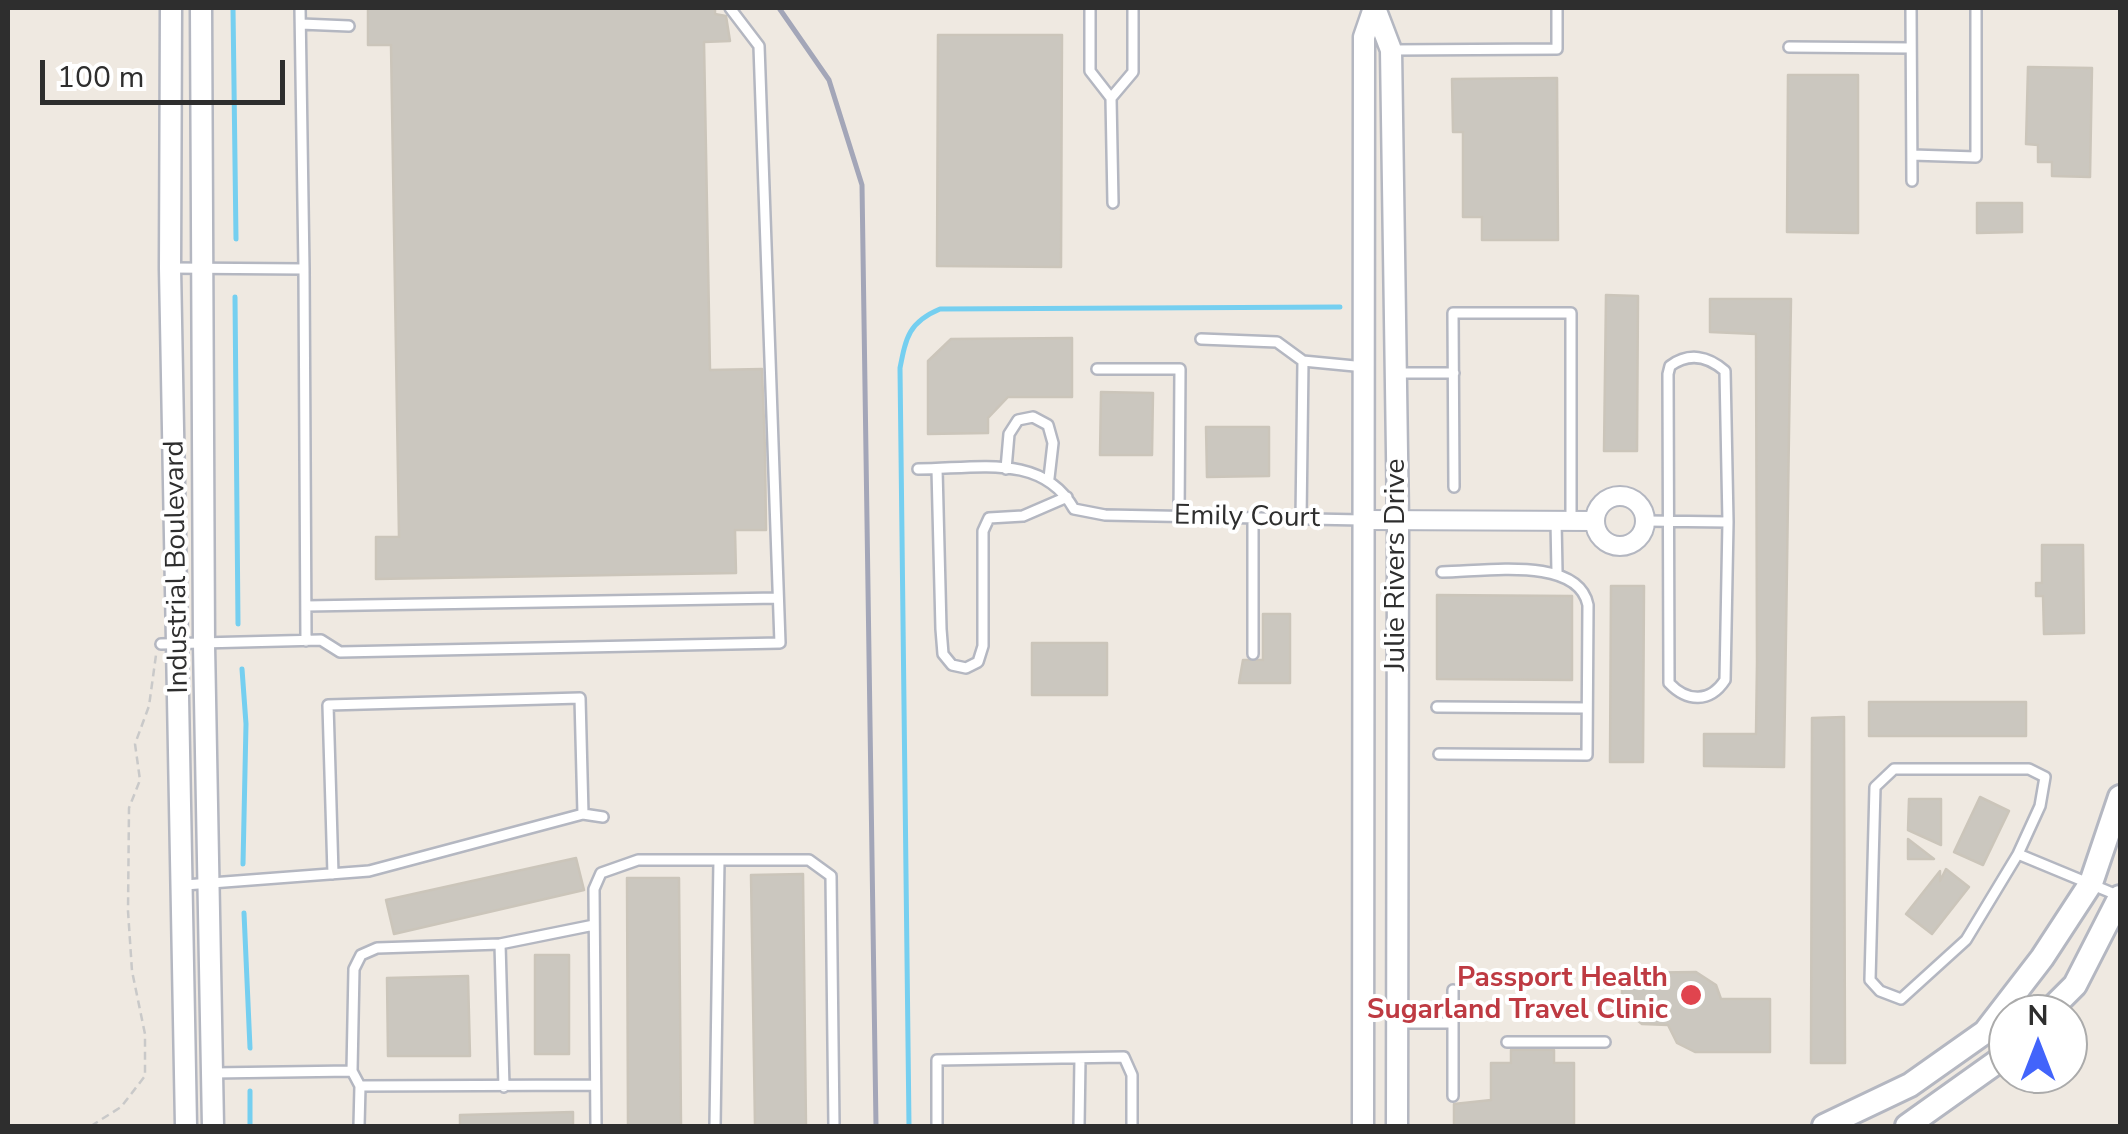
<!DOCTYPE html>
<style>
body{margin:0}
#map{position:relative;width:2128px;height:1134px;overflow:hidden;background:#efe9e1;font-family:"Nunito Sans",sans-serif}
canvas{display:block}
.frame{position:absolute;inset:0;border:10px solid #2e2e2e;pointer-events:none}
.north{position:absolute;left:1988px;top:994px;width:100px;height:100px;box-sizing:border-box;background:#fff;border:2px solid #ababab;border-radius:50%;rotate:0deg;font-size:28px;font-weight:700;line-height:40px;text-align:center;color:#2e2e2e}
.north::after{content:'';display:block;margin:auto;width:35px;height:45px;background:#4264fb;clip-path:polygon(50% 0,100% 100%,50% 72%,0 100%)}
.scale{position:absolute;left:40px;top:60px;width:245px;height:45px;box-sizing:border-box;border:5px solid #2e2e2e;border-top:0;padding-left:12px;font-size:30px;line-height:35px;white-space:nowrap;color:#2e2e2e;-webkit-text-stroke:8px #fff;paint-order:stroke}
</style>
<div id="map">
<canvas width="2128" height="1134"></canvas>
<div class="frame"></div>
<div class="north">N</div>
<div class="scale">100 m</div>
</div>
<script>
const context = document.querySelector('canvas').getContext('2d');
context.lineJoin = 'round';
function strokePath(path, color, width, dash) { context.strokeStyle = color; context.lineWidth = width; context.lineCap = dash ? 'butt' : 'round'; context.setLineDash(dash || []); context.stroke(path); }
function fill(path, color) { context.fillStyle = color; context.fill(path, 'evenodd'); }
function drawText(font, color, halo, rows, align = 'center') {
  context.font = font + ' "Nunito Sans",sans-serif'; context.lineWidth = 8; context.setLineDash([]); context.textBaseline = 'middle'; context.strokeStyle = halo; context.fillStyle = color; for (const [text, x, y, turn = 0] of rows) {
    context.save(); context.translate(x, y); context.rotate((+turn || 0) * Math.PI / 180); context.textAlign = isNaN(turn) ? turn : align; if (halo) context.strokeText(text, 0, 0); context.fillText(text, 0, 0); context.restore();
  }
}
strokePath(new Path2D(`
 M233,8l3,231
 M235,297l3,327
 M242,669l4,55 -3,140
 M244,913l6,135
 M250,1091v35
 M909,1126l-9,-758c6,-31 9,-46 40,-59l400,-2`), '#75cff0', 5);
const building = new Path2D(`
 M368,8h347v6l11,2 4,25 -26,1 6,328 52,-1 3,80 1,81h-31l1,43 -360,6v-42h23l-8,-492h-23z
 M938,35h124l-1,232 -124,-1z
 M2028,67l64,1 -2,109 -38,-1v-14h-14v-17l-12,-1z
 M1788,75h70v158l-71,-1z
 M1557,78l1,162h-76v-23h-19v-85h-10l-1,-53z
 M1977,203h45v29l-45,1z
 M1606,295l32,1 -1,155h-33z
 M1710,299h81l-7,468 -80,-1v-32h52l1,-72 -1,-328 -46,-2z
 M1072,338v59h-64l-20,21v15l-60,1v-73l23,-22z
 M1101,392l52,1 -1,62h-52z
 M1206,427h63v49l-62,1z
 M2042,545h41l1,88 -40,1 -1,-38h-7v-13h6z
 M1611,586h33l-1,176h-33z
 M1437,595l135,1v84l-135,-1z
 M1263,614h27v69h-51l4,-23h20z
 M1032,643h75v52h-75z
 M1869,702h157v34h-157z
 M1844,717l1,346h-34l1,-345z
 M1980,797l29,14 -26,54 -29,-13z
 M1909,799h32v46l-33,-15z
 M1908,839l26,20h-26z
 M576,858l8,32 -190,44 -8,-34z
 M1946,869l23,18 -37,47 -26,-20 34,-43v10z
 M803,874l3,252h-51l-4,-251z
 M627,878h52l2,248h-53z
 M535,955h34v99h-34z
 M1696,972l20,13 5,14h49v53h-75l-18,-9 -9,-18 -26,-1 -20,-16v-35z
 M468,976l2,80h-82l-1,-78z
 M1511,1050h43v13h20v63h-120v-22l37,-4v-37h20z
 M573,1112v14h-113v-11z`);
fill(building, '#cbc7bf');
strokePath(building, '#cbc5ba', 2.5);
const service = new Path2D(`
 M1090,8v63l21,27 2,105
 M1911,8l1,173
 M301,24l48,2
 M1789,47l122,1
 M1393,50l164,-1v-41
 M1111,98l22,-26v-64
 M1912,155l64,2v-149
 M170,268l134,1 -4,-261
 M304,269l2,372
 M1201,339l76,3 26,19 -2,159
 M1303,361l62,6
 M1097,369h83l-1,148
 M1398,373h56
 M918,469c57,0 124,-17 156,40l31,6 257,5
 M937,469l4,160 2,25 9,11 14,3 12,-6 5,-16v-115l6,-13 34,-2 44,-19
 M1006,469l3,-35 9,-14 15,-3 15,8 5,18 -4,35
 M1454,487l-1,-174h118v208
 M1253,520v134
 M1556,521l1,51
 M1646,521l82,1 -3,158c-15,23 -38,22 -56,3l-1,-309 2,-8c19,-14 38,-10 55,5l3,151
 M306,606l472,-8
 M161,644l160,-4 19,12 440,-9 -21,-597 -29,-38
 M1437,707l150,1
 M1439,754l148,1 1,-150c-10,-50 -106,-33 -146,-33
 M583,814l20,3
 M2018,854l-52,86 -65,59 -21,-8 -10,-11 5,-193 19,-18h135l16,8 -5,29 -22,48 99,41
 M185,885l184,-14 214,-57 -3,-116 -252,7 5,169
 M500,944l94,-19
 M1453,990v106
 M1397,1023h56
 M1507,1042h98
 M352,1071l2,-102 7,-14 16,-7 123,-4 4,143
 M213,1073l139,-2 8,15 234,-1
 M359,1126l1,-40
 M596,1126l-2,-237 7,-16 37,-13h171l22,16 3,250
 M715,1126l4,-266
 M937,1126v-66l187,-3 8,18v51
 M1079,1126l1,-68`);
const minor = new Path2D(`
 M1595 521a25 25 0 1 1 50 0a25 25 0 1 1-50 0Z
 M1365,520l230,1`);
const tertiary = new Path2D(`
 M171,8l-1,260 16,858
 M201,8l3,637 9,481
 M1375,8l16,42 7,470 -1,606
 M1363,1126l1,-1089 10,-29`);
const secondary = new Path2D(`
 M2046,1014l29,-29 45,-88
 M1824,1126l86,-41 75,-53 57,-74 49,-75 29,-86
 M1907,1126l101,-72`);
strokePath(service, '#b4b7c1', 14);
strokePath(minor, '#b4b7c1', 22);
strokePath(tertiary, '#b4b7c1', 25);
strokePath(secondary, '#b4b7c1', 28);
strokePath(new Path2D(`
 M91,1126l30,-19 24,-31v-42l-13,-63 -4,-60 1,-103 11,-28 -5,-36 14,-38 7,-51`), '#c9c9c9', 2.5, [8, 5]);
strokePath(service, '#fff', 9);
strokePath(minor, '#fff', 18);
strokePath(tertiary, '#fff', 20);
strokePath(secondary, '#fff', 22);
strokePath(new Path2D(`
 M779,8l50,72 33,105 14,941`), '#a3a6b8', 5);
for (const [x, y, r, color] of [
 [1691,995,12,"#e0444e"]
]) { const dot = new Path2D(); dot.arc(x, y, r, 0, 2 * Math.PI); context.fillStyle = color; context.fill(dot); strokePath(dot, '#fff', 4); }
drawText('28px', '#2e2e2e', '#fff', [
 ["Emily Court",1247,518,1],
 ["Julie Rivers Drive",1397,565,-90],
 ["Industrial Boulevard",178,567,-91]
]);
drawText('bold 28px', '#be3a42', '#fff', [
 ["Passport Health",1668,979],
 ["Sugarland Travel Clinic",1668,1011]
], 'right');
</script>
